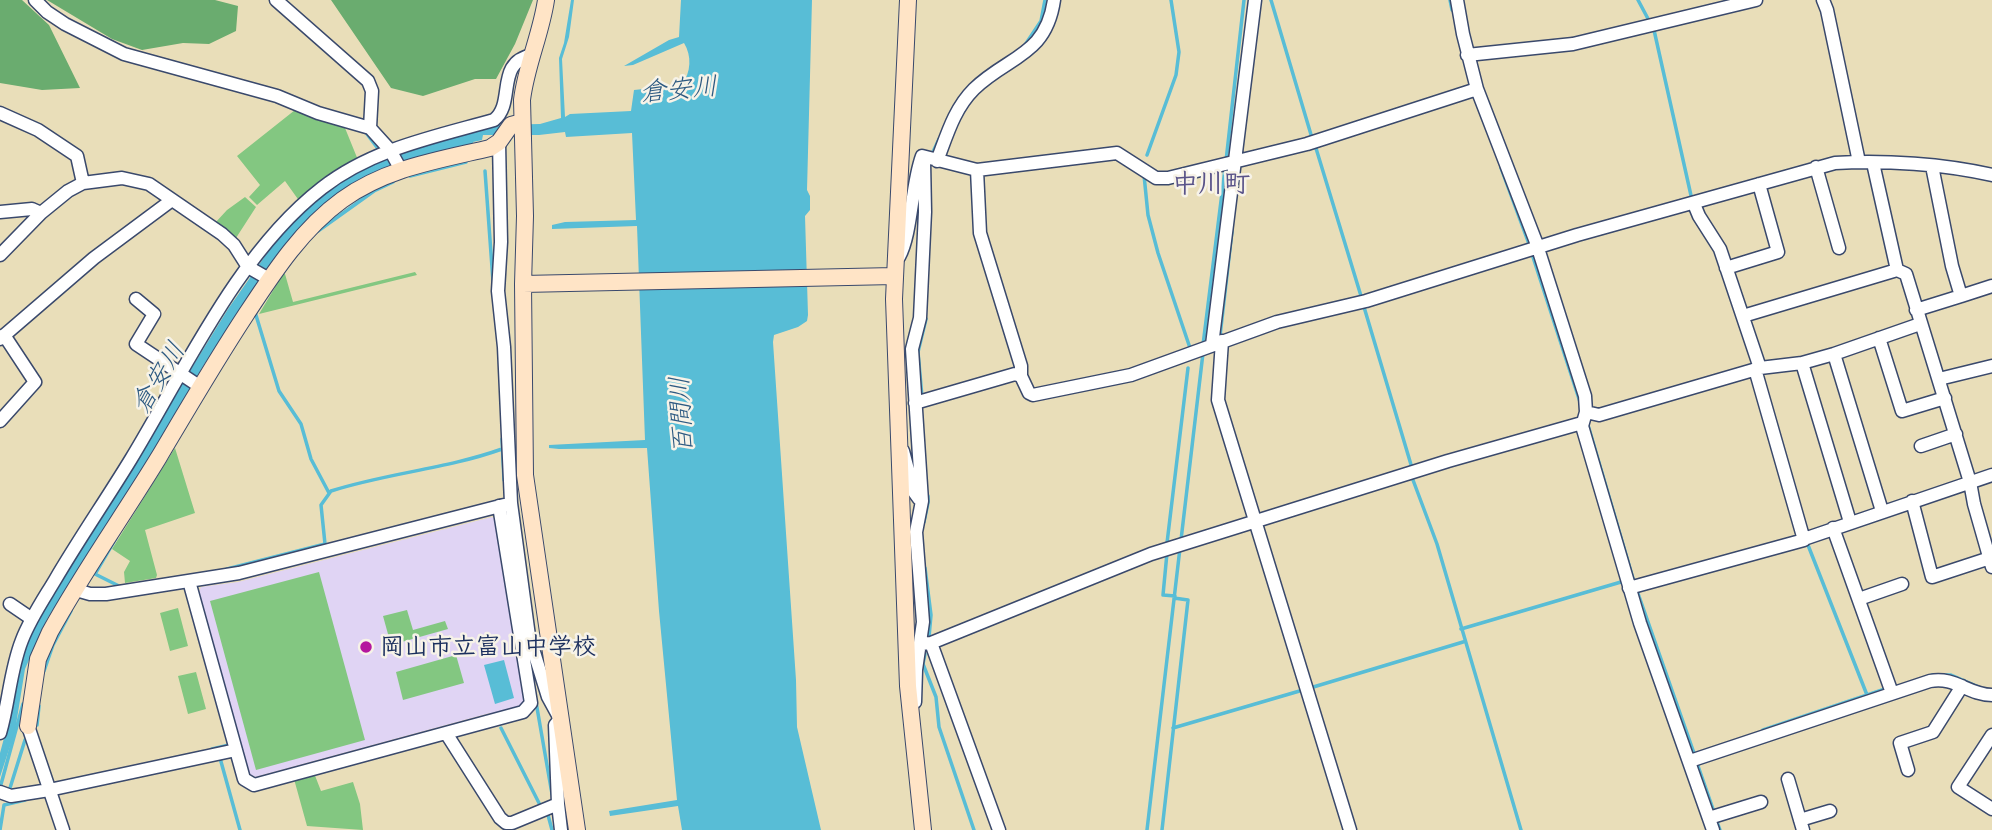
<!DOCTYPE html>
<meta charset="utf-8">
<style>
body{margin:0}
canvas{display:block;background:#e9deb9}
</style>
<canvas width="1992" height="830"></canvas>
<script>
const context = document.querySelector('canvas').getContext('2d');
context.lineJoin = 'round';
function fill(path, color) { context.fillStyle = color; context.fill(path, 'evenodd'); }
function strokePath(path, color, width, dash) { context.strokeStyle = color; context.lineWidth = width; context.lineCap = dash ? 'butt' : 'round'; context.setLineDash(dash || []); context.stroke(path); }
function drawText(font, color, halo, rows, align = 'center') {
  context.font = font + ' Delius,"Klee One",sans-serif'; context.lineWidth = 5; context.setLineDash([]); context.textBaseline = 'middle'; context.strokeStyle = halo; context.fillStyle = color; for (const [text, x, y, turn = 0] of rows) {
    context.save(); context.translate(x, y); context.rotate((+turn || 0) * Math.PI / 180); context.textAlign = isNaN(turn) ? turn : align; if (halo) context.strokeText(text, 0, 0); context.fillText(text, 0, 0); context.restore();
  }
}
fill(new Path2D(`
 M492,517l6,4 28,180 -4,7 -30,8 -2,-3 -235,64 -6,-3 -50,-182 2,-5 37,-5z`), '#e0d4f4');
fill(new Path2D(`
 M295,110l19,9 31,9 13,32 -58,42 -15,-21 -28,24 -8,-8 11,-12 -23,-29z
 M245,197l11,10 -20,31 -21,-15 12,-13z
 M415,272l2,3 -158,39 24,-40h2l8,28z
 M175,448l20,65 -50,17 12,45 -1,3 -31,5 -1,-11 6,-11 -18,-12z
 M319,572l46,168 -109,30 -46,-169z
 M178,608l10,38 -18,5 -10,-38z
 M407,610l6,20 32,-9 3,8 -57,16 -8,-29z
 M456,655l8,28 -61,17 -7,-28z
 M196,672l10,37 -18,5 -10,-38z
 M314,773l7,18 32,-9 7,22 3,26 -56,-4 -13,-47z`), '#83c781');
fill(new Path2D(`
 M0,0h22l27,25 31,63 -38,2 -42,-7z
 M47,0h168l23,6 -2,25 -27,13 -26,-1 -41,7 -30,-11z
 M331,0h202l-18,44 -19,35h-21l-52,17 -32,-8z`), '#6aac6f');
fill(new Path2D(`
 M571,0h3l-5,37 -7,22 3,58 5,-3 61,-3 3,-21 48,-5c9,-13 10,-29 2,-42l-51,22 -9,1 45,-26 10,-3 2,-37h131l-5,190 3,6v14l-5,6 3,99 -1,6 -9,6 -24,8 -1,7 23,338 1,47 24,103h-139l-4,-24 -68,10 -1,-5 68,-11 -18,-189 -12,-163 -88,1 -10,-1v-3l96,-5 -8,-214 -85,3v-4l13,-3 71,-2 -4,-87 -66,4 -1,-5 -26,3h-56l-1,5 -9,2 1,3 -11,2 -1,-2 -1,2 -7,4 -2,-3 -65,19 -36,18 -38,31 -28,29 -17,23 -13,23 -50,72 -60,102 -98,154 -22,50 -10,62 -15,46v-24l10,-37 9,-50 6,-19 15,-33 188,-305 49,-70 27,-30 23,-19 60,-34 103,-31 50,-1 21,-6 -2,-60 5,-15z
 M504,660l10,38 -19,6 -11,-39z`), '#58bdd6');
strokePath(new Path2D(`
 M1271,0l41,138
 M1450,0l2,10
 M1638,0l16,30 38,170
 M1025,45l16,-24 4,-21
 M367,134l12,16
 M1315,145l46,151
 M933,152l6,-13
 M1147,155l29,-80 3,-23 -8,-52
 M1226,161l18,-161
 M1501,168l28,76
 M485,171l8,110
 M1144,175l4,40 10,38 32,95
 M410,176l56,-14
 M318,231l56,-40 19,-9
 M1532,254l48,148
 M1364,307l48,161
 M255,312l24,79 22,33 10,35 18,34
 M1220,336l12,-105
 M1203,345l22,-176
 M922,397l-4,-45 8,-33
 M1588,425l46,157 61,174
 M502,439l2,41
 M1413,480l24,64 84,286
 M924,522l4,-19v-7
 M116,538l-21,36 24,12
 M1181,540l22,-187
 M1806,540l61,155
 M1167,543l21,-175
 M1167,553l-4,42 12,1
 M925,568l6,47 -2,22
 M227,569l98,-25 -4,-39 10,-14c56,-18 115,-22 171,-42
 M1461,629l160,-47
 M925,654l-2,10 13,33 3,30 35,103
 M44,671l9,-26 18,-34
 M1932,675h19l30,13
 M1310,688l153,-46
 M536,702l16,92
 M37,725l2,-19
 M501,728l40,79
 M1173,728l130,-38
 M1763,730l125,-42
 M212,749l17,-4
 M220,758l20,72
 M1697,763l17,49
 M0,788l23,-84
 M10,788l15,-48
 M545,813l3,2 4,15
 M1716,819l4,11
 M0,830l4,-25 21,-5
 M1147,830l33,-282
 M1162,830l26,-230 -14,-2`), '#58bdd6', 3.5);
const street = new Path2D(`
 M35,0l12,12 18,12 59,30 153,42 41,17 52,15 20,22 11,20
 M276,0l92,81 4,10 -2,37
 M1457,0l6,34 14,55 59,153 49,154 1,16 -4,14 58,197 73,207
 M1823,0l4,10 32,152
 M1467,55l106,-11 183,-44
 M0,113l38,17 39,26 6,27
 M499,142l2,100 -3,49 6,56 7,156 18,133 19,61 12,22 -5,6 3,79 3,26
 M937,161c10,-26 17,-52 37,-72 34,-33 72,-33 80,-89
 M1873,163l24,107
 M1816,167l23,81
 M977,170l3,63 41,133v10
 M1694,204l5,12 21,33 40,119
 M0,212l32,-3 9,4
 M0,255l41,-42 27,-22 15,-8 39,-5 27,6 73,50 12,11 14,22 21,12
 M899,257c13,-24 12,-71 23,-101l55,14 140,-17 39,25h12l139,-34 170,-55
 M1726,268l52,-16 -19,-68
 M1961,296l31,-10
 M136,299l18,15 -18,30 63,42
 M1916,310l45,-14 -9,-30 -20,-100
 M1743,316l154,-46 9,4 64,208 4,22 18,63
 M1879,338l23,73 43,-13
 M0,339l94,-81 78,-58
 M1222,341l-4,59 132,430
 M1212,345l43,-345
 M1834,354l48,157
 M1802,363l48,159
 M1939,379l53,-13
 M915,403l100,-29 6,2 8,17 4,2 98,-20 146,-53 89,-21 211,-66 258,-72c50,-3 109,1 157,12
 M1586,412l13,3 161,-47 42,-5 32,-9 86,-30
 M0,421l35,-39 -31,-47
 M1921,446l35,-12
 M903,451l11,41 5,7
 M1912,501l20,76 58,-19
 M1833,528l59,165
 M1804,539l188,-64
 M189,581l55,198 10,6 269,-73 8,-9 -32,-197
 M1629,588l175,-48 -49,-171
 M76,590l14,4h16l133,-21 265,-68
 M1859,599l43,-15
 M10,604l22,15
 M931,643l68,187
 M920,644l11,-1 220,-89 297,-93 134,-38
 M915,702l1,-32 7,-48 -7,-90 6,-31 -10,-152 8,-31 5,-106 -1,-52
 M28,726l35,104
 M0,733c9,-30 10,-63 22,-93 8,-21 21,-40 33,-60 24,-41 51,-80 76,-121 54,-89 107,-206 191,-271 50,-39 112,-51 172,-68 22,-17 0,-58 39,-65
 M446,733l54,85 6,5h6l46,-19
 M1992,735l-34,52 34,22
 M1690,761l240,-80c25,-5 38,14 62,14
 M1908,770l-8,-27 33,-11 29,-46
 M1788,779l15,51
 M0,792l11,4 38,-6 187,-40
 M1709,818l52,-16
 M1800,820l30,-9`);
const secondary = new Path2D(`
 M546,0c-5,34 -20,66 -24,100l3,116 -2,68 2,191 52,355
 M908,0l-14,299 14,387 15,144
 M523,284l371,-8
 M28,726l10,-67 12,-27c33,-60 73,-116 109,-175 29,-49 57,-97 88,-144 27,-41 55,-84 95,-113 44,-32 97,-40 148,-52l9,-6 12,-17 11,-3`);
strokePath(street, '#3a496c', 15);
strokePath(secondary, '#3a496c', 18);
strokePath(street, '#fff', 12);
strokePath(secondary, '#ffe4c6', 16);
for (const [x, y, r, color] of [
 [366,647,7,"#b5179e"]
]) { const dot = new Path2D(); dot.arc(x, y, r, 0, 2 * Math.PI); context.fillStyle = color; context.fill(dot); strokePath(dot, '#f7f3e8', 2.5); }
drawText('bold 24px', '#1b2f5e', '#f7f3e8', [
 ["岡山市立富山中学校",380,647]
], 'left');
drawText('italic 26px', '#2d5a82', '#f7f3e8', [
 ["倉安川",679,90,-5],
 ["倉安川",159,378,-59],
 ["百間川",682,415,-93]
]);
drawText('bold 26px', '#595389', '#f7f3e8', [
 ["中川町",1211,185]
]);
</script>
